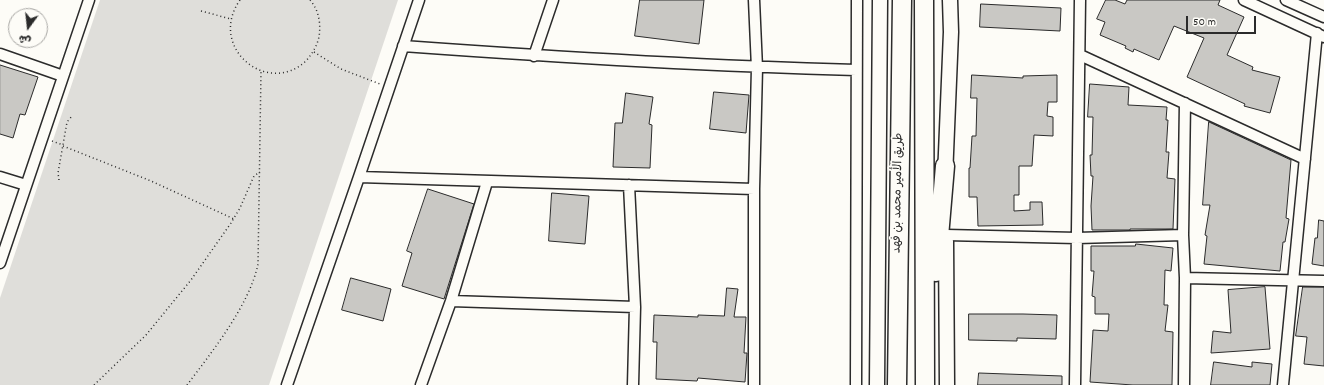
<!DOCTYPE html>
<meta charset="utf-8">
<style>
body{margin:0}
#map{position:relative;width:1324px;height:385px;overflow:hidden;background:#fdfcf7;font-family:Dekko,"Playpen Sans Arabic",sans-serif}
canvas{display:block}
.north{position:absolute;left:8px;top:8px;width:40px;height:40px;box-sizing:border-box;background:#fdfcf7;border:1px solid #a9a8a5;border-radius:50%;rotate:195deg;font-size:11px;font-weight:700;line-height:16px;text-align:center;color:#2b2b2b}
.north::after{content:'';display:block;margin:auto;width:14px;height:18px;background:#2b2b2b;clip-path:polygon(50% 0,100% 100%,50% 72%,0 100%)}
.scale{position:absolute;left:1186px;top:16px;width:70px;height:18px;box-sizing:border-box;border:2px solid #2b2b2b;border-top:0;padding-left:5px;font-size:12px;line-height:14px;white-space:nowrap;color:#2b2b2b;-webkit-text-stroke:3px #fdfcf7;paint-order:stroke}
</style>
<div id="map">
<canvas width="1324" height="385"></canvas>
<div class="north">ش</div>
<div class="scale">50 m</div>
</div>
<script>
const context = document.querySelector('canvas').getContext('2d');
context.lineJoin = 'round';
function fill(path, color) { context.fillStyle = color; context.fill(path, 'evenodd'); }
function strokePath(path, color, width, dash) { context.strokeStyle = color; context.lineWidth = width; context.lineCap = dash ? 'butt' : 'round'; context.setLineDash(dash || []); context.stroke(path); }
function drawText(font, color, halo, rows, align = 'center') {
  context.font = font + ' Dekko,"Playpen Sans Arabic",sans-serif'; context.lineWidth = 3.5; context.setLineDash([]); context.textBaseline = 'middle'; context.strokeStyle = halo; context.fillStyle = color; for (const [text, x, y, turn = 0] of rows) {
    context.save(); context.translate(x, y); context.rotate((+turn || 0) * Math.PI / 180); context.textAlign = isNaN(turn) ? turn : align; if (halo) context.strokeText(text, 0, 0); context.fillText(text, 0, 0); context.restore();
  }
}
fill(new Path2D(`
 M100,0h298l-129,385h-269v-87z`), '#dfdeda');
const building = new Path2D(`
 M640,0h64l-5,44 -64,-8z
 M1106,0h9l10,4 2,-4h93l-2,5 26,12 -17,38 26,12 -1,3 28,7 -10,36 -26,-7 1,-2 -58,-27 17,-39 -30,-12 -15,34 -25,-11 -1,3 -8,-4 1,-2 -26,-11 5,-13 -8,-3z
 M981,4l80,4 -1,23 -80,-4z
 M0,65l38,12 -13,38 -5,-1 -7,24 -13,-4z
 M972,75l51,3v-2l34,-1v27h-9l-1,14 6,1v19l-19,-1 -2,31h-13v29h-5v16l16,-1v-8h12l1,23 -65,1 -1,-29h-8v-29h1l2,-32h4l1,-38h-6z
 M1090,84l39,3 -1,18 39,2 -1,13h2l-2,32h3l-2,26 8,1 -2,50h-43v1h-38l-1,-24 2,-30h-2l-1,-21h2l1,-38h-5z
 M714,92l35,3 -3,38 -36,-4z
 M626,93l27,4 -4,27 3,1 -2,43 -37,-1 2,-44h7z
 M1209,122l82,38 -5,58 3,1 -4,23h-2l-3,29 -76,-7 3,-28 -2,-1 5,-30h-7z
 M428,189l46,15 -30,95 -42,-13 10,-33 -5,-2z
 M552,193l37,3 -4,48 -36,-3z
 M1319,220l5,1v45l-12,-2 3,-26h2z
 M1136,244l37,4 -2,23 -6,-1 -1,35h4l-3,26 8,1 -1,53h-39l-43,-3 3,-52 15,1 1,-17h-14v-17l-3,-1 2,-25h-3v-25h44z
 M351,278l40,11 -8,32 -41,-11z
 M1265,287l5,62 -59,4 2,-22 18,2 -3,-43z
 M1303,287h21v79l-20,-2 3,-27 -11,-1z
 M727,288l11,1 -4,28h12l-2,36h3l-2,29 -47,-4 -1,3 -41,-2 1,-37h-4l1,-27 44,2v-2l26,1z
 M969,314h54l34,1 -1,24 -39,-1v3l-48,-1z
 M1214,362l38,5v-5l20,2 -2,21h-59z
 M979,373l83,3v9h-84z`);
fill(building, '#c9c8c4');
strokePath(building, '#2b2b2b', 1);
const minor = new Path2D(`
 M1244,0l80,37
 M1286,0l38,17
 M403,46c151,11 302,20 453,24
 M0,54l63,22
 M1080,55l225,104
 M534,56l19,-56
 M0,177l26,8
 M359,177c132,5 263,7 395,12
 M629,185l6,122 -2,78
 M946,235l131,3 106,-3
 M0,263l89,-263
 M1185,278l139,3
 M451,301l184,6
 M287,385l72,-208 60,-177
 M421,385l30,-84 36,-119
 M754,385v-196l3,-121 -3,-68
 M856,385l1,-385
 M1075,385l5,-385
 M1184,385l1,-107 -2,-43 2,-132
 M1283,385l34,-352`);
const secondary = new Path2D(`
 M945,177l6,-145 -1,-32
 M946,241l1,144
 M877,385l3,-385`);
const motorway = new Path2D(`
 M924,0l1,385
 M936,272l9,-106
 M897,385l5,-385`);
strokePath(minor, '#2b2b2b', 13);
strokePath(secondary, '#2b2b2b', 17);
strokePath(motorway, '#2b2b2b', 21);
strokePath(new Path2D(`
 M240,0c-33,47 27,97 66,61 6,-7 11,-15 13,-24 2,-13 0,-27 -9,-37
 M201,11l30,8
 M314,52l27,17 39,15
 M52,141l11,4
 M63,146l88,35 83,38
 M59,180l-1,-7 9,-51 6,-7
 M94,385l52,-50 45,-55 40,-57 9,-15 14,-32 6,-4
 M187,385c25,-33 63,-81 71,-121l3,-193`), '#2b2b2b', 1.5, [1, 3]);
strokePath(minor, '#fdfcf7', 10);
strokePath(secondary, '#fdfcf7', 14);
strokePath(motorway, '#fdfcf7', 18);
drawText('12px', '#2b2b2b', '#fdfcf7', [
 ["طريق الأمير محمد بن فهد",899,193,-89]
]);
</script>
